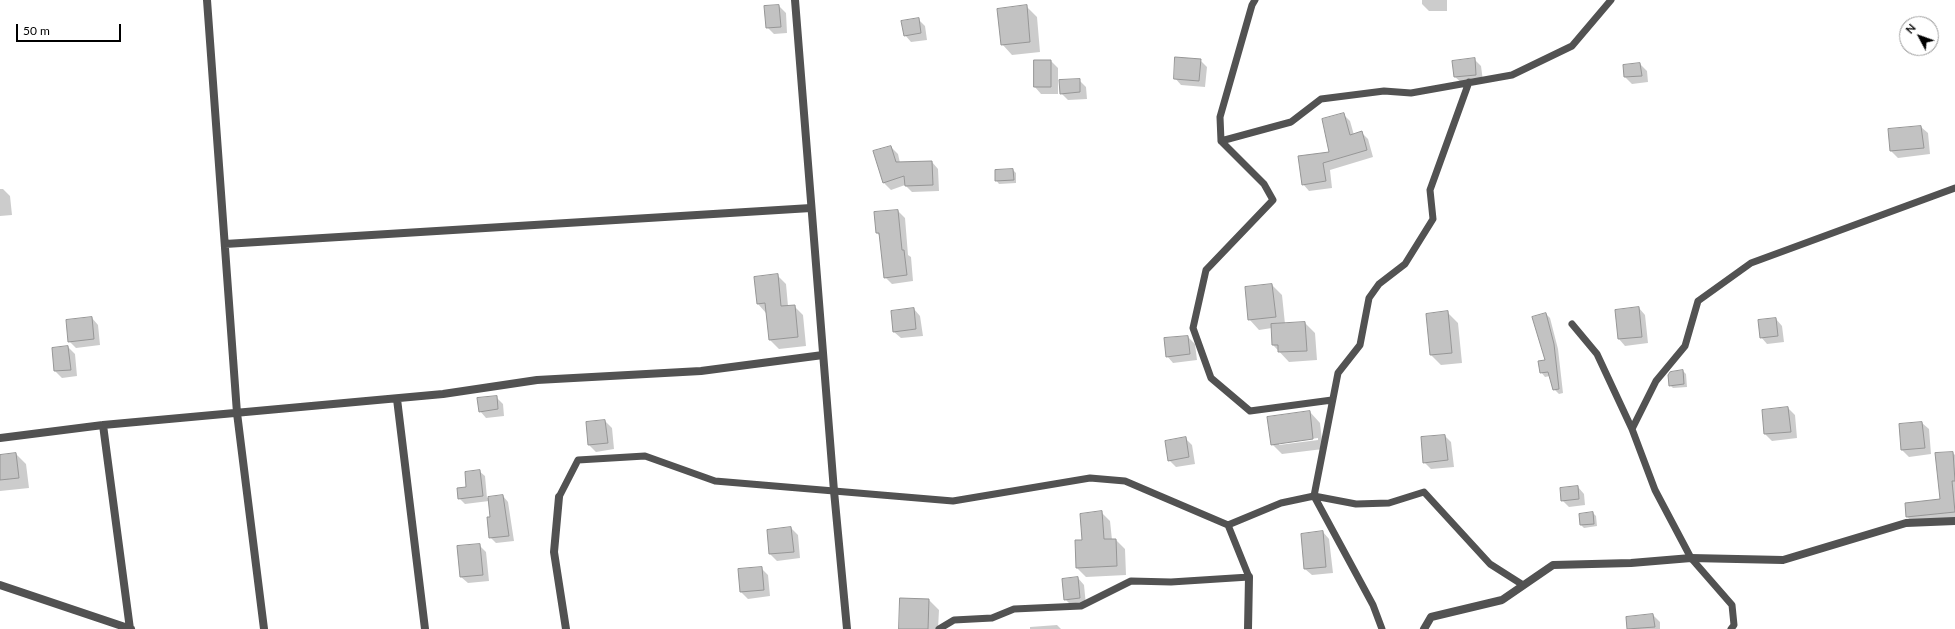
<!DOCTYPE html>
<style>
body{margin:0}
#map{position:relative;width:1955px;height:629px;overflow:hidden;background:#fff;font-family:Lato,sans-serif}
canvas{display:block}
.north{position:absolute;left:1899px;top:16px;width:40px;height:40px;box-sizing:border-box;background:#fff;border:1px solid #999;border-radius:50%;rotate:311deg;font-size:11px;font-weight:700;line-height:16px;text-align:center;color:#000}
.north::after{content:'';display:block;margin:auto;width:14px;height:18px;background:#000;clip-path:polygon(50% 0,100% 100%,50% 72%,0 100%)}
.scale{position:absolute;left:16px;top:24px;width:105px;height:18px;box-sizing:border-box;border:2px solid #000;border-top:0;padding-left:5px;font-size:12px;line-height:14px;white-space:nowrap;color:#000;-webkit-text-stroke:3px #fff;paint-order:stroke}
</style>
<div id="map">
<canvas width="1955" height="629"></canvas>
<div class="north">N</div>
<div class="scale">50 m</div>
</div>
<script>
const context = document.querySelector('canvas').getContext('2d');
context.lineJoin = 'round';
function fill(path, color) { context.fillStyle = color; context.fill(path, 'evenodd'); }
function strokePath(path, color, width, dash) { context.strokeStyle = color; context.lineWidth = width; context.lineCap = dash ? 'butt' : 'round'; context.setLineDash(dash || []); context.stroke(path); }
fill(new Path2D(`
 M1422,0h25v11h-18l-7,-7z
 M779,6l7,7 1,20 -13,1 -7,-7z
 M1026,6l11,11 3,35 -28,3 -10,-11z
 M918,19l7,7 2,14 -16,2 -6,-7z
 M1474,59l7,7 2,15 -21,2 -7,-6z
 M1200,60l7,7 -2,20 -24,-2 -6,-7z
 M1051,61l7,7v26h-17l-6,-7z
 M1640,64l7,7 1,11 -16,2 -7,-7 -1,-11z
 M1079,80l7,7 1,12 -19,1 -7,-7z
 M1343,114l7,7 4,14 7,-3 7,7 5,18 -43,13 2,18 -23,3 -6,-7 28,-32z
 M1921,127l7,6 2,21 -32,4 -7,-7z
 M891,147l7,7 2,9 32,-1 6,7 1,22 -27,1 -7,-7 -14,5 -7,-7 -10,-31z
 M1013,170l3,3v10l-17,1 -3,-4z
 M0,189h3l7,7 2,19 -12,1z
 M898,211l7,7 3,37 3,2 2,24 -21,3 -7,-7 -5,-41 -3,-3z
 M777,275l9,9 2,22h6l9,9 3,31 -27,3 -9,-9 -4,-27 -8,-9z
 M1272,285l10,10 3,29 20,-1 10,10 2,27 -28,2 -16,-17 -1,-17 -13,2 -10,-11z
 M1639,308l6,7 3,28 -23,3 -6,-7z
 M914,309l6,7 3,20 -22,2 -7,-6z
 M1448,313l10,10 4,40 -21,2 -10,-10z
 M1546,314l4,4 8,31 5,44 -4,1 -5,-5 -4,-13 -5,1 -4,-5 5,-11z
 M92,318l6,7 2,20 -24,3 -7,-7z
 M1776,319l6,7 2,16 -17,2 -6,-7z
 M1188,337l7,7 2,16 -24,3 -6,-7z
 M68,347l7,7 2,22 -15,2 -7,-7 -2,-22z
 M1683,371l3,3 1,13 -14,1 -3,-3z
 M496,397l7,7 1,12 -18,2 -6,-7z
 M1788,408l7,7 2,23 -25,3 -7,-7z
 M1310,412l10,11 3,26 -41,5 -10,-10zM1318,438v2l-39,5v-2z
 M605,421l7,7 2,21 -18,3 -7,-7 -2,-22z
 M1922,423l7,6 2,25 -22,3 -7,-7 -2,-25z
 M1445,436l6,6 3,25 -23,2 -7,-7z
 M1185,438l7,7 3,19 -19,3 -7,-7z
 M1953,453l2,2v64l-41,4 -7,-6 34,-17z
 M16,454l10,10 3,24 -29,3v-35z
 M479,471l6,5 2,22 16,-2 5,6 6,39 -18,2 -6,-6 1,-19 -2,-17 -24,3 -6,-6z
 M1578,487l6,7 1,11 -16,2 -7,-7z
 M1101,512l9,9 2,19h4l9,9 1,26 -40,2 -9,-9 6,-27z
 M1593,513l3,3 1,10 -13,2 -3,-3z
 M791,528l7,7 2,23 -23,3 -7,-7 -2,-24z
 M1323,532l6,7 4,34 -21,2 -7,-6z
 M479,545l7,7 3,29 -21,2 -7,-6z
 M761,568l7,7 2,21 -22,3 -7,-7 -2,-22z
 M1078,578l6,7 2,20 -14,1 -7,-7z
 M929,600l10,10 -1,19h-38z
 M1653,615l7,7v7h-32l-1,-11z
 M1057,625l4,4h-31v-2z`), '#0003');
const building = new Path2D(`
 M779,5l2,22 -15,1 -2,-22z
 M1027,5l3,37 -29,3 -4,-36z
 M919,18l2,15 -17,3 -3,-15z
 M1175,57l26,2 -2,22 -25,-2z
 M1475,58l1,17 -22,2 -2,-16z
 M1034,60h17v27h-17z
 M1640,63l2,13 -18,1 -1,-12z
 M1080,79v13l-20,2 -1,-14z
 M1344,113l6,22 12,-4 5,19 -44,13 3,18 -24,4 -4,-29 31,-4 -7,-33z
 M1921,126l3,22 -34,3 -2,-22z
 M891,146l5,16 36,-1 1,24 -28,1 -1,-10 -21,7 -10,-32z
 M1013,169l1,11 -19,1v-11z
 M898,210l4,40h2l3,25 -23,3 -5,-45h-3l-2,-21z
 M778,274l3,32 14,-1 3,32 -29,3 -4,-37 -8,1 -3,-27z
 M1272,284l4,33 -28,3 -3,-33z
 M1639,307l3,30 -24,2 -3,-29z
 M914,308l2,21 -23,3 -2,-21z
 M1448,311l4,42 -22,2 -4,-41z
 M1546,313l8,31 5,45 -6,1 -5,-18 -8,1 -2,-12 7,-1 -13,-43z
 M92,317l2,22 -26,3 -2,-22z
 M1776,318l2,18 -18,2 -2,-18z
 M1305,322l2,29 -29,1v-7h-6l-1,-21z
 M1188,336l2,18 -24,3 -2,-19z
 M68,346l3,24 -17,1 -2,-23z
 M1683,370l1,14 -15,2 -1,-11 2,-3z
 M497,396l1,13 -19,3 -2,-14z
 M1788,407l3,25 -27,2 -2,-24z
 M1310,411l3,28 -42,6 -4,-28z
 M605,420l3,23 -20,2 -2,-23z
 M1922,422l3,26 -24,2 -2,-26z
 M1445,435l3,25 -25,3 -2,-26z
 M1186,437l3,20 -21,4 -3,-20z
 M1953,452l2,29h-3l3,31 -49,5 -1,-14 35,-4 -5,-46z
 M16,453l3,25 -19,2v-25z
 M480,470l3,26 -25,3 -1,-11 9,-1 -1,-15z
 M1578,486l1,13 -18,2 -1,-13z
 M503,495l6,41 -20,2 -2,-21h3l-2,-20z
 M1102,511l2,28h12l1,27 -41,2 -1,-28h7l-2,-26z
 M1593,512l1,12 -14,1 -1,-11z
 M791,527l3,25 -25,2 -2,-24z
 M1323,531l3,36 -22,2 -3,-35z
 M480,544l3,31 -23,2 -3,-31z
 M762,567l2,23 -24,2 -2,-23z
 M1078,577l2,21 -16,2 -2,-21z
 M900,598l29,1 -1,30h-29z
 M1653,614l2,13 -28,2 -1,-12z`);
fill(building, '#c2c2c2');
strokePath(building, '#969696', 1);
strokePath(new Path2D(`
 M1255,0l-3,5 -32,112 1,24 43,43 9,16 -67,70 -13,58 18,50 39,33 82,-11
 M1221,141l70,-19 30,-23 63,-8 27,2 101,-18 60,-29 39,-46
 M1572,324l25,30 35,75 23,61 36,68 41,47 2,20 -3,4
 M1632,429l24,-48 29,-35 13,-45 53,-38 204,-75
 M559,497l19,-37 67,-4 70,25 238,20 137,-23 35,3 103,44 21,52 -78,5 -40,-1 -50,25 -67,3 -22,9 -38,2 -15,9
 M1228,525l53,-22 33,-7 42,8 33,-1 35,-11 66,72 33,21
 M1382,629l-9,-24 -59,-109 24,-123 22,-28 9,-47 10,-14 26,-20 28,-45 -3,-29 39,-108`), '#525252', 7);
strokePath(new Path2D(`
 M207,0l30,413 27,216
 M225,244l586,-36
 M397,399l28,230
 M103,425l27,204
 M0,438l103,-13 340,-31 94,-14 164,-9 122,-16
 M559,497l-5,55 12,77
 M0,585l131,44
 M1248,629l1,-52
 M1424,629l7,-12 71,-17 51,-35 78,-2 60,-5 92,2 123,-37 49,-2`), '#525252', 8);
strokePath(new Path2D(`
 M795,0l39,491 13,138`), '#525252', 8);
</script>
